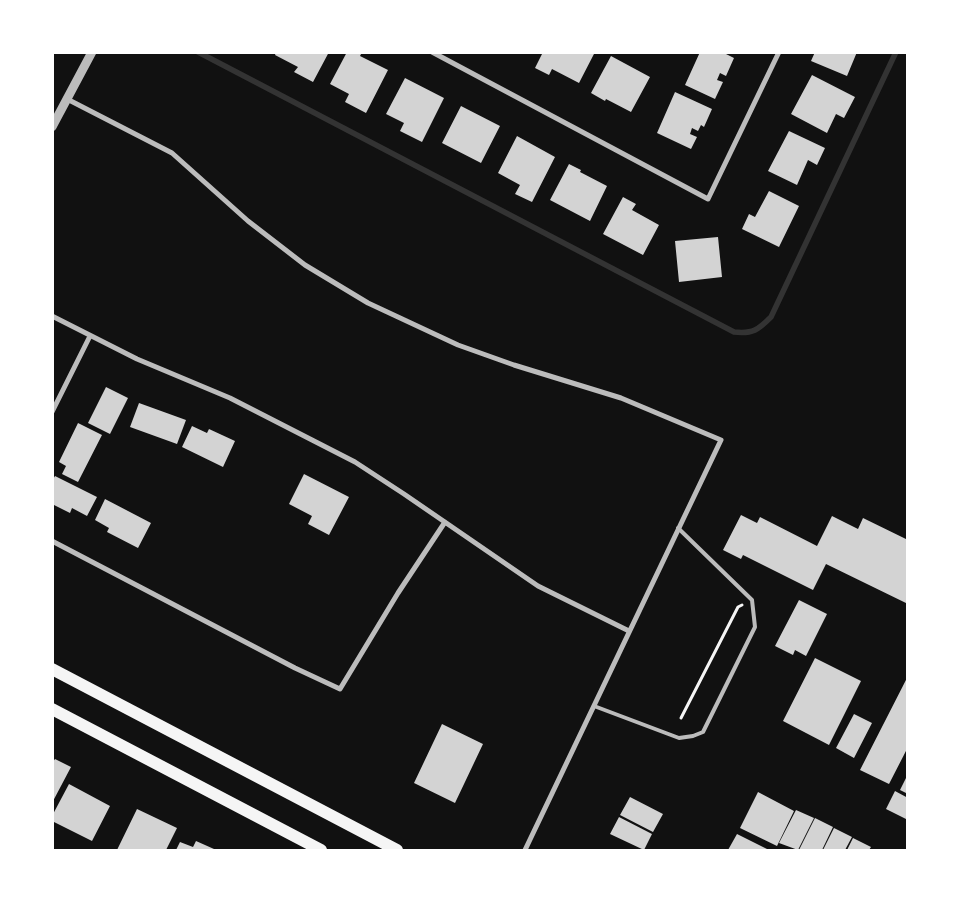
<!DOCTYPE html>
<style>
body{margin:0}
#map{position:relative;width:960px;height:903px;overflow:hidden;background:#111;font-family:"PT Sans Narrow",sans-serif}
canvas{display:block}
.frame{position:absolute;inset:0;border:54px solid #fff;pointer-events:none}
</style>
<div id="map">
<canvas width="960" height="903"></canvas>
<div class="frame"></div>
</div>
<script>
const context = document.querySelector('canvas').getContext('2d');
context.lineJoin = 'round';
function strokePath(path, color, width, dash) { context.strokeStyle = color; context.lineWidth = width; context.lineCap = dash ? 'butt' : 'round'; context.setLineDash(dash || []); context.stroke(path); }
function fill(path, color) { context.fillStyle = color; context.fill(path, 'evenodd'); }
strokePath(new Path2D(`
 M198,52l536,280c19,2 24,-2 37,-15l125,-265`), '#333', 5.5);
fill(new Path2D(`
 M276,52h53l-16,30 -19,-10 4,-5 -23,-12z
 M347,52h11l3,2 -1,2 28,14 -22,43 -21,-11 4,-8 -19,-10z
 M543,52h52l-16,31 -27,-14 -3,6 -14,-7z
 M700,52h22l12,6 -8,18 -6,-3 -3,7 6,2 -8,17 -30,-14z
 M815,52h42l-10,24 -36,-15z
 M611,56l39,21 -19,35 -25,-13 -1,2 -14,-8z
 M812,75l43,22 -11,21 -8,-4 -9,19 -36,-19z
 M405,78l39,20 -22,44 -22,-11 4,-8 -18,-9z
 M675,92l37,17 -8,18 -3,-2 -3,6 -6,-3 -2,6 7,3 -6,12 -34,-16z
 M461,106l39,20 -19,37 -39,-20z
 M789,131l36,17 -8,17 -9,-5 -11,25 -29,-14z
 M517,136l38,21 -23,45 -17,-8 5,-9 -22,-12z
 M569,164l12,6 -1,2 27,14 -17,35 -40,-21z
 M769,191l30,15 -20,41 -37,-18 7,-15 6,3z
 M623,197l13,7 -4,6 27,15 -16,30 -40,-21z
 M718,237l4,40 -43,5 -4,-41z
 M106,387l22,11 -18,36 -22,-11z
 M139,403l47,17 -9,24 -47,-17z
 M78,423l24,12 -24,47 -16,-8 4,-8 -7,-4z
 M192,426l15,7 2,-4 26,12 -12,26 -41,-20z
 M304,474l45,23 -20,38 -21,-11 4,-8 -23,-12z
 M55,476l42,21 -10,19 -15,-8 -2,5 -18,-9v-23z
 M105,499l46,24 -13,25 -31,-16 2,-4 -14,-8z
 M741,515l16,8 3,-6 57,29 15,-30 26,13 5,-11 45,22v64l-82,-40 -13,26 -70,-35 -2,4 -18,-9z
 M799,600l28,14 -21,42 -11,-6 -2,5 -18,-9z
 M815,658l46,23 -32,64 -46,-24z
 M908,676v71l-19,37 -29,-14z
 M854,714l18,9 -18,35 -18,-10z
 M442,724l41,20 -28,59 -41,-20z
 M55,759l16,8 -19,36v-40z
 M908,774v20l-8,-4z
 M69,784l41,22 -18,35 -40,-20v-5z
 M895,791l13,7v22l-22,-11z
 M758,792l36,19 -17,35 -37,-18z
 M630,797l33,17 -10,18 -33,-17z
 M137,809l40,19 -11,22h-49z
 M796,810l18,8 -16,32 -19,-7z
 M619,817l33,17 -8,16 -34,-16z
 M815,818l18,9 -11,23h-23z
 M834,828l18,9 -7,13h-22z
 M737,834l32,16h-41z
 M853,838l18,9 -2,3h-22z
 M196,841l18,8 -1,1h-37l4,-8 13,5z`), '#d3d3d3');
strokePath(new Path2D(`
 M681,718l57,-111 4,-2`), '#f5f5f5', 3);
strokePath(new Path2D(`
 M594,706l85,32 14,-2 10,-4 52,-105 -3,-27 -74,-72`), '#bcbcbc', 4);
strokePath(new Path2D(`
 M432,52l276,147 71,-147
 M67,99l105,54 76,68 57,44 63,38 90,42 56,20 107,33 100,42 -196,410
 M52,316l85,43 93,39 125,64 49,32 134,92 91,45
 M52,412l38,-76
 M52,541l243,127 45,21 58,-96 47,-71`), '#bcbcbc', 5);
strokePath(new Path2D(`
 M52,127l40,-75`), '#bcbcbc', 9);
strokePath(new Path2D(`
 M52,669l345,181
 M52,709l269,141`), '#f5f5f5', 12);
</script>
